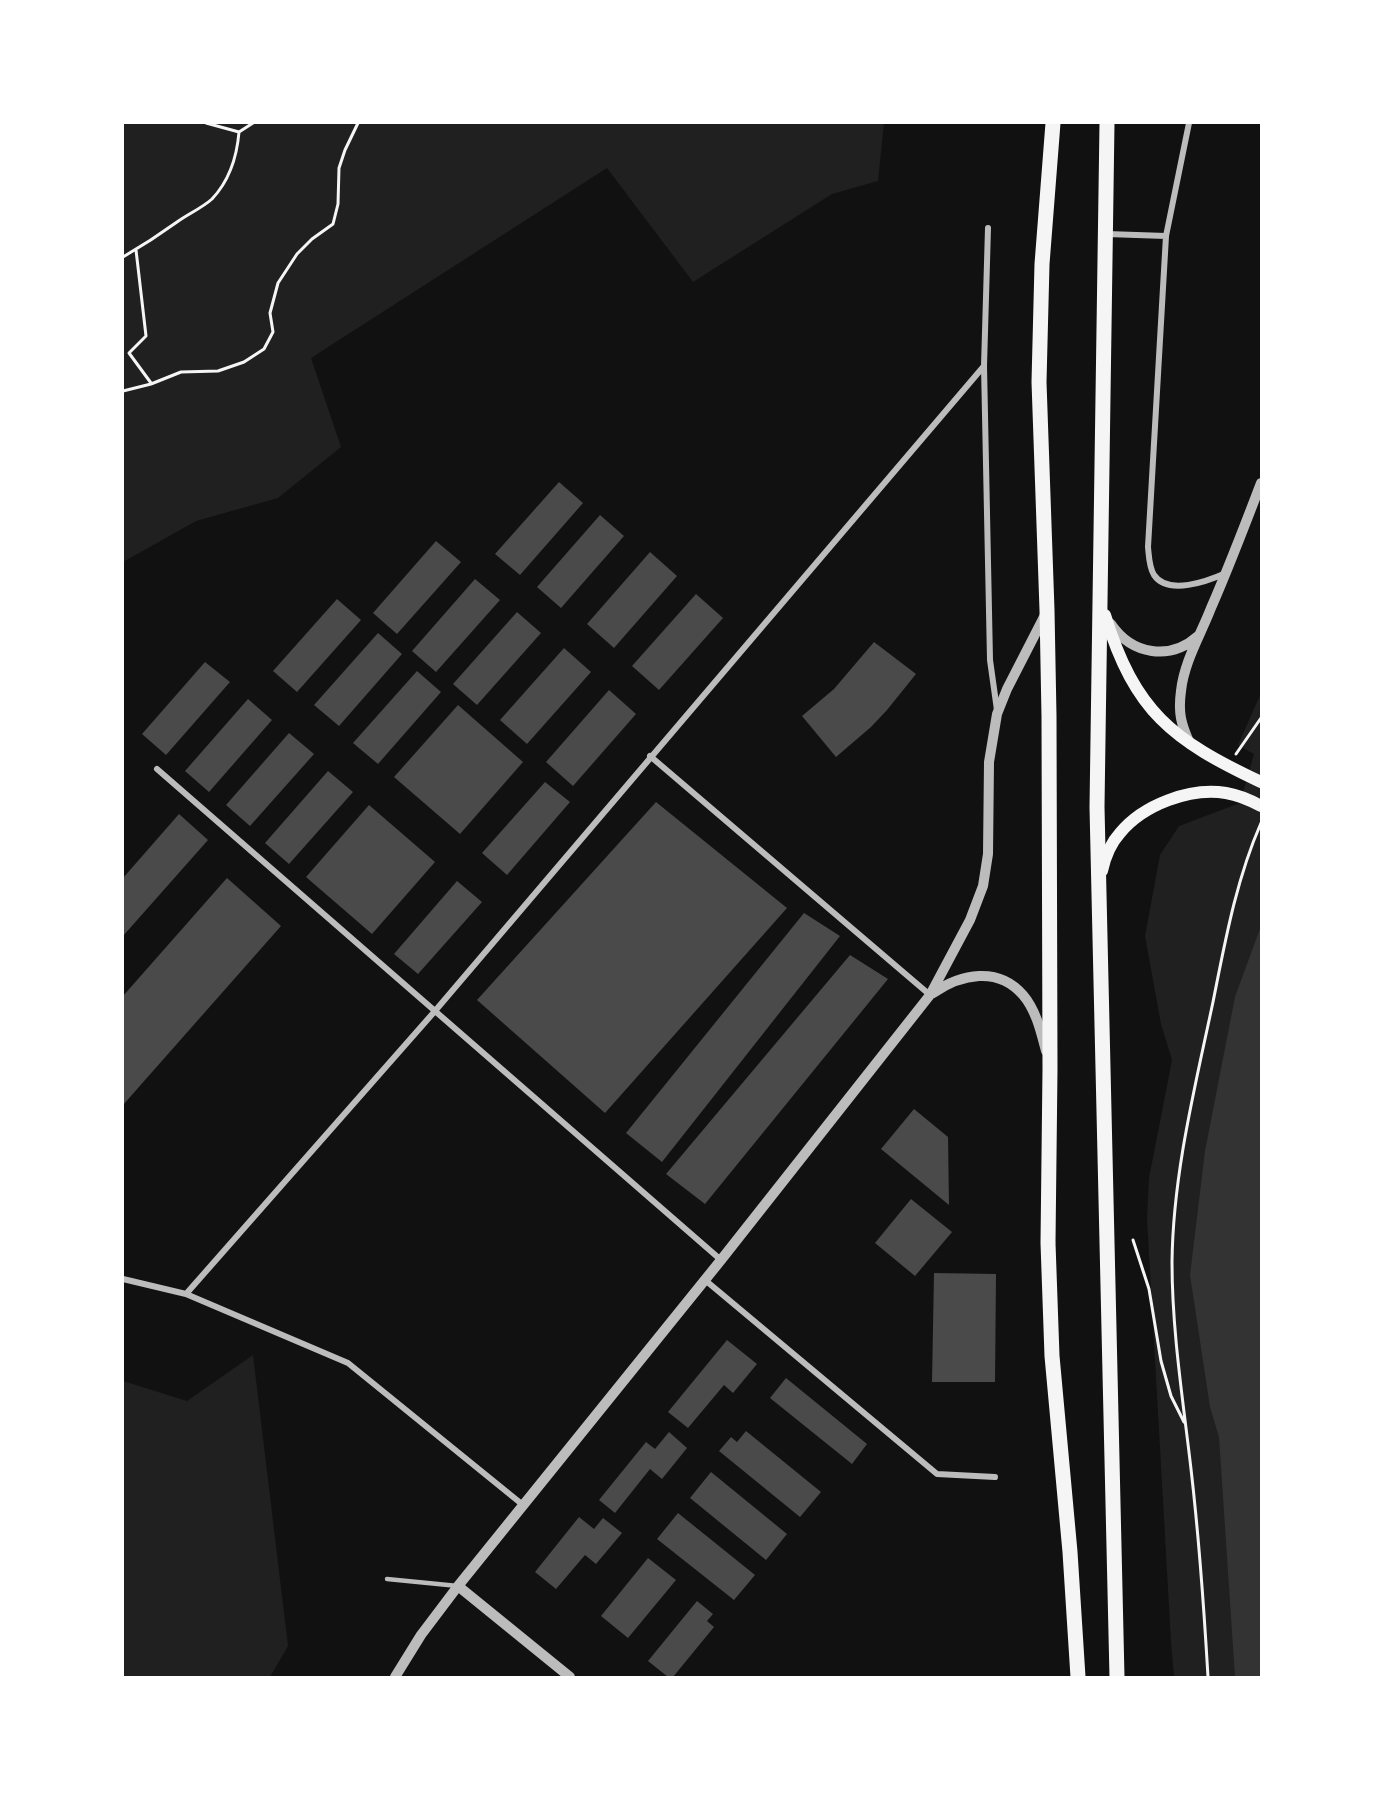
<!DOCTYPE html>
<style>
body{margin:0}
#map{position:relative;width:1384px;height:1800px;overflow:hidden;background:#111;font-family:Literata,serif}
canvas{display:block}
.frame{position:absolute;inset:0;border:124px solid #fff;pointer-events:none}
</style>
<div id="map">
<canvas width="1384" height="1800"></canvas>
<div class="frame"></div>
</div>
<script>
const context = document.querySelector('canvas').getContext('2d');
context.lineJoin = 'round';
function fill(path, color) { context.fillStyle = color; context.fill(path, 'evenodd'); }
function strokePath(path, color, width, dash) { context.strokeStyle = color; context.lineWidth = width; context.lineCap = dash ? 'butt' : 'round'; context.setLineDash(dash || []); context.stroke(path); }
fill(new Path2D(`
 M123,123h761l-6,58 -46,13 -139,88 -86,-114 -296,190 30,89 -63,51 -82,23 -73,41z
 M1261,693v984h-87l-3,-35 -24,-424 2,-40 23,-118 -11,-36 -16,-88 15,-81 19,-29 61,-23 14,-49 -16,-9z
 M253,1355l35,291 -18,31h-147v-296l64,20z`), '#202020');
fill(new Path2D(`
 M1261,926v751h-26l-16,-240 -9,-30 -20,-132 15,-124 30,-154z`), '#333');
fill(new Path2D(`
 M559,482l24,21 -63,72 -25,-21z
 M600,515l24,21 -63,72 -24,-21z
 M436,541l25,21 -64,72 -24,-21z
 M650,552l27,24 -63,72 -27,-24z
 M475,579l25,21 -64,72 -24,-21z
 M696,594l27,24 -64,72 -27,-24z
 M337,599l24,21 -64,72 -24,-21z
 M517,612l24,21 -64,72 -24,-21z
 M378,633l24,21 -63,72 -25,-21z
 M874,642l42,32 -29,36 -16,17 -35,30 -34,-41 32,-27z
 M564,648l27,24 -64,72 -27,-24z
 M205,662l25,20 -64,73 -24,-21z
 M417,671l24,21 -63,72 -25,-21z
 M609,690l27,24 -63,72 -27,-24z
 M248,699l24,21 -63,72 -24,-21z
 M458,705l65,57 -63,72 -66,-57z
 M289,733l25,21 -64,72 -24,-21z
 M328,771l25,21 -64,72 -24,-21z
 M545,782l25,20 -63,73 -25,-22z
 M656,802l131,106 -182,205 -128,-113z
 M369,805l66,57 -63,72 -66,-57z
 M179,814l29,26 -85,96v-58z
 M227,878l54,48 -158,179v-109z
 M457,881l25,21 -64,72 -24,-20z
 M804,913l36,23 -178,226 -36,-29z
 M850,955l38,24 -183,225 -39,-30z
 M914,1109l34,28 1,68 -68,-56z
 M911,1199l41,33 -37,44 -40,-33z
 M934,1273l62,1 -1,108h-63z
 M727,1340l30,24 -24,29 -9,-8 -36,43 -20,-16z
 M786,1378l81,66 -15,20 -82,-66z
 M746,1431l75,61 -21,25 -81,-66 12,-14 6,5z
 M669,1432l18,16 -25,31 -12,-10 -35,44 -16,-13 47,-58 9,7z
 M711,1472l76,62 -21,26 -76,-62z
 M678,1513l77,62 -21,25 -77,-61z
 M579,1517l15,12 9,-11 19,15 -26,31 -11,-9 -29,34 -21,-17z
 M648,1558l28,22 -48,58 -27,-22z
 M697,1601l16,13 -6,7 7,6 -41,50h-5l-20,-16z`), '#4a4a4a');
strokePath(new Path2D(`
 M206,123l33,9
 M136,250l10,86 -17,17 22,30
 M123,257c19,-11 36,-22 54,-35 11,-8 25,-14 35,-23 17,-18 25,-43 27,-67l14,-9
 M123,391l28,-7 30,-12 37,-1 26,-9 20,-13 9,-17 -3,-19 8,-30 19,-29 15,-15 21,-15 5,-20 1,-36 6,-18 13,-27
 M1236,754l25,-36
 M1133,1240l16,49 12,72 10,35 13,26
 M1208,1677c-4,-69 -9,-139 -17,-208 -8,-69 -19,-138 -19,-207 1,-88 23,-175 41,-260 12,-60 23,-122 48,-179`), '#f5f5f5', 3);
strokePath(new Path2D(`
 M387,1579l71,7`), '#bcbcbc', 4.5);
strokePath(new Path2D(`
 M1189,123l-23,113 -18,311c1,10 1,20 6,28 14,21 54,6 72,-2
 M988,228l-4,138 6,294 7,50
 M1107,234l59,2
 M650,756l280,239
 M157,769l564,491
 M123,1279l63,15 162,69 175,142
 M705,1280l232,194 58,3
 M186,1294l249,-283 549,-645`), '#bcbcbc', 6);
strokePath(new Path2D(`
 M1111,624c21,31 59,37 87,12
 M1190,744c-9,-20 -12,-31 -9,-53 3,-29 20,-57 30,-83 18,-41 34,-83 50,-125
 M933,993c28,-19 65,-27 90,2 13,15 18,37 23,56
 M458,1586l112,91
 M395,1677l26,-42 37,-49 263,-326 209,-265 40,-75 13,-34 5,-32 1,-92 8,-48 10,-25 39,-76`), '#bcbcbc', 10);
strokePath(new Path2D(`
 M1105,615c30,97 67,125 156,167
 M1102,871c3,-14 8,-27 18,-38 23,-28 70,-46 106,-40 12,2 24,7 35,13`), '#f5f5f5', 12);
strokePath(new Path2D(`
 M1053,123l-11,141 -3,118 8,228 2,106 1,353 -2,174 4,113 18,196 8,125
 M1107,123l-10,684 20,870`), '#f5f5f5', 15);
</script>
